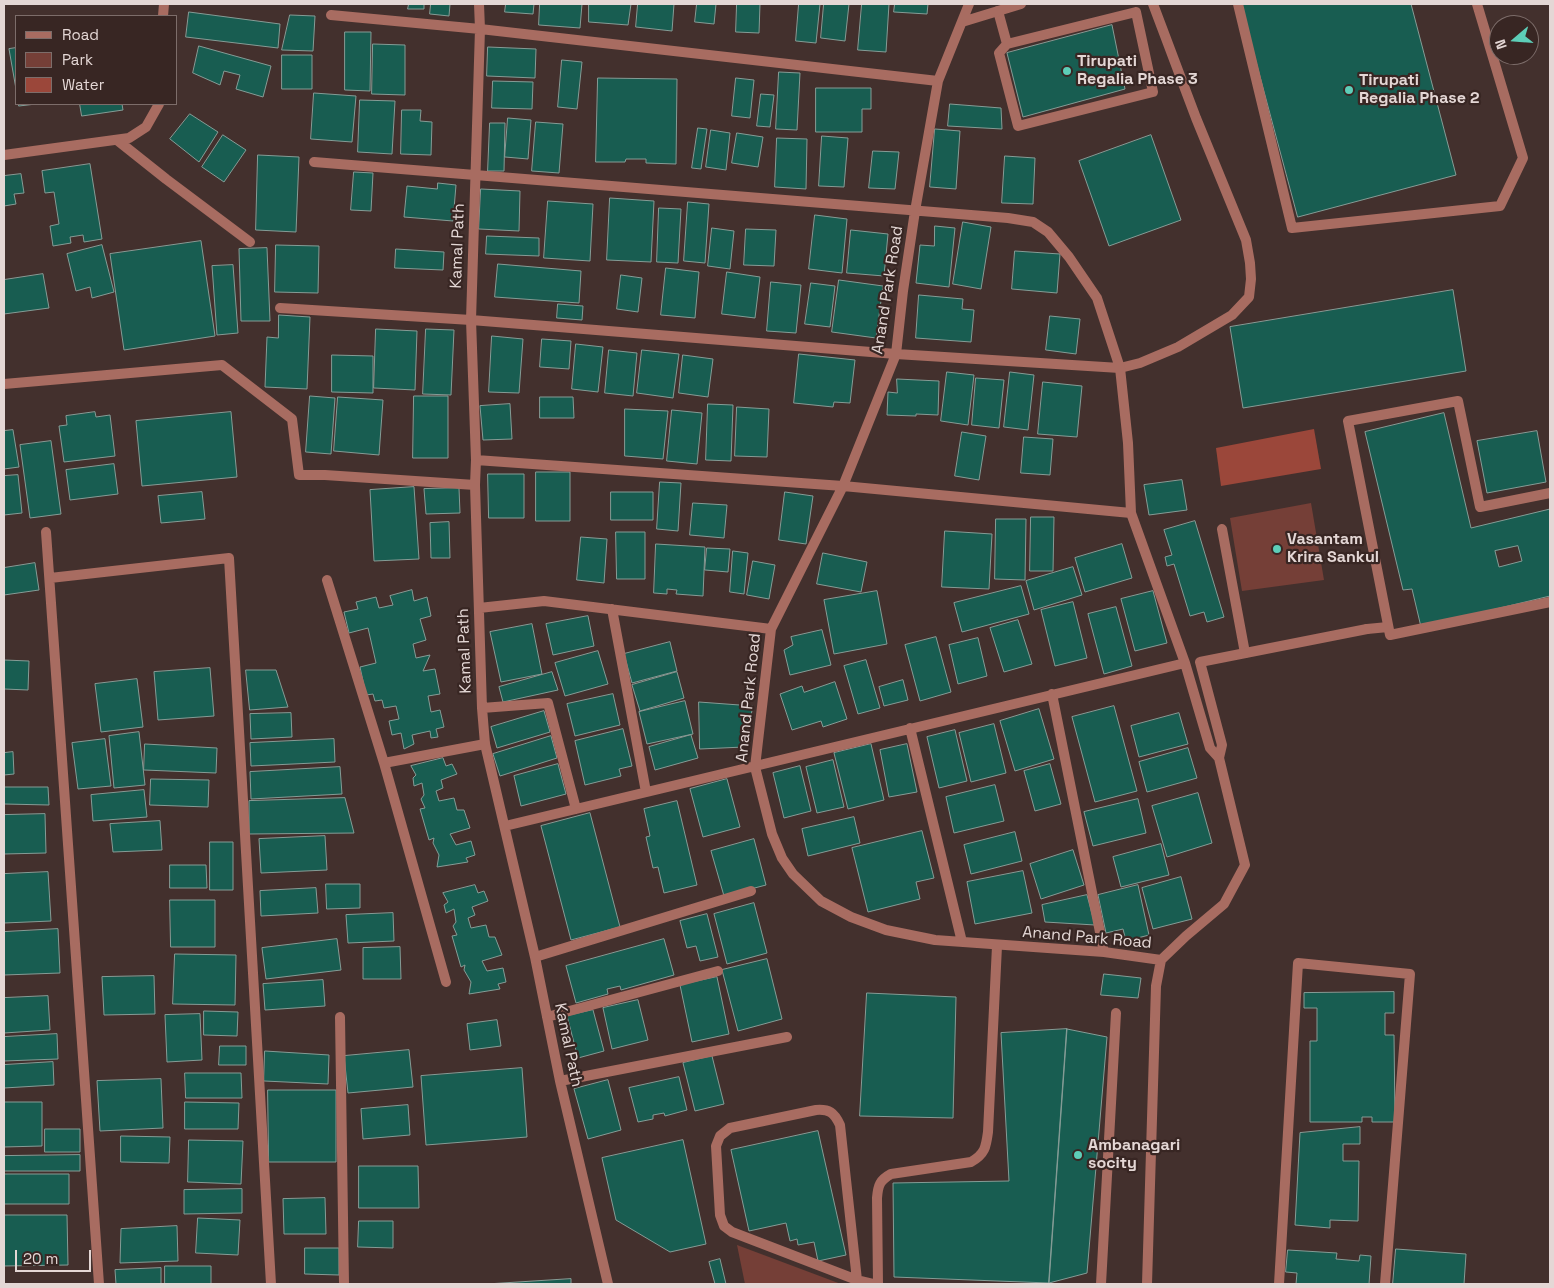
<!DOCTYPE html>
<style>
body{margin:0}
#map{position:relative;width:1554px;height:1288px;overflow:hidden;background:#43302d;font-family:"Space Grotesk",sans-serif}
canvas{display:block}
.frame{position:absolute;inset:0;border:5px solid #e4d7d5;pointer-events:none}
.legend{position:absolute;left:15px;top:15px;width:162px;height:90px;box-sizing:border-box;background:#382623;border:1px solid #7d6d6a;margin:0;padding:6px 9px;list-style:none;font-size:15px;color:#e4d7d5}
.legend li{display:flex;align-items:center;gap:10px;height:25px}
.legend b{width:25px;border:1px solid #7d6d6a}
.north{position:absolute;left:1489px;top:15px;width:50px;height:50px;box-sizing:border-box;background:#382623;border:1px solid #7d6d6a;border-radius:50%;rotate:252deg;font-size:14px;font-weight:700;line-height:20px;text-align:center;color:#e4d7d5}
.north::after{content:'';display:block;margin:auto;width:18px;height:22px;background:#5dceb8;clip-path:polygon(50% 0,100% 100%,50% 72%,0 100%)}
.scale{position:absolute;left:15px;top:1250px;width:76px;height:22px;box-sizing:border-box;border:2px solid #e4d7d5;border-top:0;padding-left:6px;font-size:15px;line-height:18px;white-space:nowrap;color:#e4d7d5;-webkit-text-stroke:4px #382623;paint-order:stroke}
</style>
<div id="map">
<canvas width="1554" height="1288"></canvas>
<div class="frame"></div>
<ul class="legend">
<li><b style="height:6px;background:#a86c61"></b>Road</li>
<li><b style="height:14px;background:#753f37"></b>Park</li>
<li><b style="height:14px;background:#9b473a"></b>Water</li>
</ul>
<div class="north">N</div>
<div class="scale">20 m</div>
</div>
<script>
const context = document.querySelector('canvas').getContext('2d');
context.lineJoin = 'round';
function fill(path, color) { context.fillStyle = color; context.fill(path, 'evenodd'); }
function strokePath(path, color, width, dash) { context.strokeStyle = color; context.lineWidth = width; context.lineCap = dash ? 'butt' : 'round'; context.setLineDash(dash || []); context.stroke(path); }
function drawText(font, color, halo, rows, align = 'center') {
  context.font = font + ' "Space Grotesk",sans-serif'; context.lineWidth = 4.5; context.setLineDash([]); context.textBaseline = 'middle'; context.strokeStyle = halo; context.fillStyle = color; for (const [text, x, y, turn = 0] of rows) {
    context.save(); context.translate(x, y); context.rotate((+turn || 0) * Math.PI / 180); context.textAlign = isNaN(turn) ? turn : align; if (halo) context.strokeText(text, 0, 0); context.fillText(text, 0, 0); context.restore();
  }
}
fill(new Path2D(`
 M1311,503l13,77 -82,11 -12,-73z
 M737,1245l104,39h-96z`), '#753f37');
fill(new Path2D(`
 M1314,429l7,40 -100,17 -5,-38z`), '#9b473a');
const building = new Path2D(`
 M409,4h15v5h-16z
 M431,4h19l-1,12 -19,-2z
 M506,4h28l-1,10 -28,-2z
 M540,4h42l-2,24 -41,-3z
 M589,4h42l-3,21 -39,-3z
 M638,4h36l-2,27 -36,-4z
 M697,4h19l-2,20 -19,-2z
 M737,4h23l-1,29 -23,-1z
 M799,4h21l-4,39 -20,-2z
 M824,4h25l-4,37 -24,-3z
 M862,4h27l-3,48 -28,-2z
 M895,4h33l-1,10 -33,-2z
 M1241,4h170l45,171 -158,42z
 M189,12l91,12 -2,24 -92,-11z
 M290,15l25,1 -2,35 -31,-1z
 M1112,25l13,64 -102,28 -16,-64z
 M345,32h26l-1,59 -25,-1z
 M373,44l32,1v50l-33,-1z
 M199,46l72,20 -8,31 -27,-8 4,-14 -16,-4 -4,14 -27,-12z
 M488,47l48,2 -1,29 -48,-2z
 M16,48v41l-7,-40z
 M282,55h30v34h-30z
 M562,60l20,2 -5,47 -19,-2z
 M779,72l21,1 -3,57 -21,-1z
 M598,78l79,1 -1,85 -30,-1v-4h-20l-1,3h-29z
 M736,78l18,2 -4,38 -18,-2z
 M493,81l40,1 -1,27 -40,-1z
 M816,88h55v21h-9v23h-46z
 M314,93l42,3 -4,46 -41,-3z
 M761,94l13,1 -4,32 -13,-1z
 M360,100l35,1 -3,53 -34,-2z
 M19,104h17l-17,2z
 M80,104h42l1,6 -41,6z
 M950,104l51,4 1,21 -54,-3z
 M402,110h19l-1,11 12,1 -1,33 -30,-1z
 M190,114l28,18 -19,30 -29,-23z
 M508,118l23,2 -3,39 -23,-2z
 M536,122l27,2 -4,49 -27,-2z
 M490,123h15l-1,48h-16z
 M698,128l9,1 -6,40 -9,-1z
 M935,129l25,2 -4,58 -26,-2z
 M711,130l19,3 -4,37 -20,-3z
 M737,133l26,4 -5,30 -26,-4z
 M223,135l23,15 -22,32 -22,-15z
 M1151,135l30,85 -72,26 -30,-85z
 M822,136l26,2 -4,49 -25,-1z
 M777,138l30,1 -1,50 -31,-2z
 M873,151l26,1 -4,37 -26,-1z
 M258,155l41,2 -3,75 -40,-2z
 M1005,156l30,2 -2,46 -31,-1z
 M90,164l12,75 -18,3 -1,-7 -13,2 1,6 -18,3 -3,-20 9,-2 -5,-32 -9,1 -3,-22z
 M354,172l19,1 -2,38 -20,-1z
 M21,174l3,19 -10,1 2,10 -12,2v-30z
 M438,183l18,2 -3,36 -49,-4 3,-31 30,3z
 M481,189l39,2 -1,40 -40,-2z
 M610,198l44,3 -3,61 -44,-2z
 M548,201l45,3 -3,57 -46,-3z
 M688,202l21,2 -4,59 -21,-2z
 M659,208l22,1 -3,54 -21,-1z
 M815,215l32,4 -5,54 -33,-4z
 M963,222l28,5 -10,62 -28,-5z
 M935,226l20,2 -6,59 -33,-4 4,-38 14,1z
 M712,228l22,3 -4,38 -22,-3z
 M746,229l30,1 -2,36 -30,-1z
 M851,230l37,4 -4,42 -37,-3z
 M487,236l52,2v18l-53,-2z
 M201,241l14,95 -91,14 -14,-96z
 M102,245l12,47 -22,6 -2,-11 -14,4 -9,-37z
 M276,245l43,1 -1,47 -43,-1z
 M267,248l3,73h-29l-2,-72z
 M396,249l48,3 -1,18 -48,-2z
 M1015,251l45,3 -3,39 -45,-4z
 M498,264l83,7 -2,32 -84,-6z
 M233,265l5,68 -21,2 -5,-69z
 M666,268l33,4 -4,46 -34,-3z
 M727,272l33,5 -5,41 -33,-4z
 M43,274l6,34 -45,6v-34z
 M621,275l21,3 -4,34 -21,-3z
 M839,280l44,6 -7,52 -44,-6z
 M771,282l30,3 -5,48 -29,-2z
 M811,283l24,3 -5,41 -25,-3z
 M1453,290l13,81 -223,37 -13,-81z
 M919,295l44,4 -1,10 12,1 -3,32 -55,-4z
 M558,304l25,2 -1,14 -25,-2z
 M279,315l31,2 -3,72 -42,-2 2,-50 11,1z
 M1050,316l30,3 -4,35 -30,-4z
 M376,329l41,2 -2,59 -41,-2z
 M426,329l28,1 -3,65 -28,-1z
 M492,336l31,3 -4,54 -30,-1z
 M542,339l29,2 -2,28 -29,-2z
 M576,344l27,3 -5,45 -26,-3z
 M609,350l28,3 -4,43 -28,-3z
 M642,350l37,4 -6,44 -36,-5z
 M799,354l56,6 -5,43 -16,-1 -1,5 -39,-4z
 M332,355l41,1v37l-41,-1z
 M683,355l30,4 -5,38 -29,-4z
 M947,372l27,3 -6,50 -27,-4z
 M1010,372l24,3 -6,55 -24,-3z
 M976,378l28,2 -5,48 -27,-3z
 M897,379l42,2 -1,34 -22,-1v2l-29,-1 1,-23 9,1z
 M1043,382l39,4 -5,51 -39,-3z
 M310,396l25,2 -4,56 -25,-2z
 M414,396h34v62h-35z
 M338,397l45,3 -4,55 -45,-4z
 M540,397h33l1,21h-34z
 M510,404l2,35 -29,1 -3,-34z
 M708,404l25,1 -2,56 -25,-1z
 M737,407l32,2 -2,48 -32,-1z
 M625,409l43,2 -5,48 -38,-3z
 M672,410l30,3 -5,51 -30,-3z
 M95,412l1,5 14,-2 5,41 -51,6 -5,-36 8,-1 -1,-9z
 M231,412l6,65 -95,9 -6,-65z
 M1444,413l27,115 79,-19v87l-129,31 -9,-38 -9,1 -38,-158zM1518,546l4,15 -23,6 -4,-16z
 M13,430l6,37 -15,2v-38z
 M1537,431l9,51 -59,11 -10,-52z
 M962,432l24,4 -7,44 -24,-4z
 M1024,437l29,2 -3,36 -29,-2z
 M51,441l10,73 -31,4 -10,-73z
 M114,464l4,30 -48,6 -4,-30z
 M536,472h34v49h-34z
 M488,474h36v44h-35z
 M18,475l4,38 -18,2v-39z
 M1182,480l5,30 -38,5 -5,-30z
 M660,482l21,1 -3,48 -21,-2z
 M414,487l5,72 -45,2 -4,-71z
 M459,488l1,25 -34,1 -2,-25z
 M202,492l3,27 -44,4 -3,-27z
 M611,492h42v28h-42z
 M785,492l28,4 -7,48 -27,-4z
 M693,503l34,2 -3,33 -34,-3z
 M1031,517h23l-1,54h-23z
 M996,519h30l-1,61 -30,-1z
 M1195,521l29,96 -17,5 -3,-10 -14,4 -16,-52 -7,2 -2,-9 7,-2 -8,-25z
 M449,522l1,36h-19l-1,-35z
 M945,531l47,3 -3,55 -47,-2z
 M616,532h29v47h-28z
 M581,537l26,2 -3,44 -27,-3z
 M656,544l49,3 -2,49 -27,-2 1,-4 -10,-1v5l-13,-1z
 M1122,544l10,34 -47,14 -10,-34z
 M707,548l23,1 -2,23 -23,-2z
 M733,551l15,2 -4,41 -14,-2z
 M823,553l44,9 -6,30 -44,-8z
 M753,561l22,4 -6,34 -22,-4z
 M35,563l4,27 -35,5v-27z
 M1073,567l9,28 -48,15 -8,-29z
 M1021,586l8,28 -67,18 -8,-29z
 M412,590l2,11 13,-4 4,19 -11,3 6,21 -13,4 3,14 14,-3 -7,16 12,-2 5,25 -12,2 3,16 9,-2 4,17 -8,2 2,8 -7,1 -1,-7 -18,4 2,9 -10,5 -3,-16 -9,2 -3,-14 10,-2 -3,-13 -12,2 -2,-8 -7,1 -2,-7 -7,1 -6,-28 16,-4 -8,-35 -19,5 -5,-21 14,-3 -2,-7 20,-5 3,11 14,-3 -3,-9z
 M877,591l10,53 -53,10 -10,-54z
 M1153,591l14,52 -32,8 -14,-52z
 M1073,602l14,56 -32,8 -14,-56z
 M1116,607l16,59 -28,8 -16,-60z
 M588,616l6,30 -41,9 -7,-31z
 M1018,620l14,44 -28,8 -14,-44z
 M532,624l10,50 -41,8 -11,-50z
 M822,630l9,35 -41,10 -6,-25 9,-5 -2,-8z
 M936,637l15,55 -31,9 -15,-56z
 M978,638l9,38 -29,8 -9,-39z
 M670,642l7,29 -45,12 -8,-29z
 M598,651l10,33 -43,12 -10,-33z
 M4,660l25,1 -1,29 -24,-1z
 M866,660l14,48 -22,6 -14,-48z
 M210,668l4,48 -56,4 -4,-48z
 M246,670h30l12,37 -38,3z
 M552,672l6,18 -55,12 -4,-15z
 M677,672l7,26 -44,13 -8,-26z
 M137,679l6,48 -42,5 -6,-48z
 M903,680l5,20 -24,6 -5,-19z
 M835,682l12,37 -24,8 -2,-6 -29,9 -12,-36 22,-8 2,6z
 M613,694l7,31 -45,11 -8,-32z
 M685,701l8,33 -46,10 -8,-32z
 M699,702l54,4 -9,41 -44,2z
 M1114,706l23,85 -42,11 -23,-85z
 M1039,709l15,50 -39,12 -15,-50z
 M544,711l6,21 -53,16 -6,-21z
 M291,713l1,24 -41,2 -1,-25z
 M1179,713l9,31 -49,13 -8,-31z
 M994,724l12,49 -35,9 -12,-49z
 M623,729l9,37 -13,3 2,7 -36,9 -10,-44z
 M955,730l12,51 -28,7 -12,-51z
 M139,732l6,53 -31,3 -5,-52z
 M691,735l7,23 -43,12 -6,-23z
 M551,736l6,22 -57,18 -7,-22z
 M105,739l6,47 -33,3 -6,-46z
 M334,739l1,23 -84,4 -1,-23z
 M145,744l72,4 -1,25 -72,-3z
 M871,744l13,56 -36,9 -14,-56z
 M907,744l10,48 -28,5 -9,-47z
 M1188,748l9,30 -50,14 -8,-30z
 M13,752l1,22 -10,1v-22z
 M443,758l3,8 6,-2 5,10 -16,6 2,8 -7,3 3,10 15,-3 3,12h7l6,18 -20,6 6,11 15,-4 4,14 -9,3 2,4 -31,5 2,-12 -6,-12 1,-5 -5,2 -9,-31 5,-1 -4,-9 3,-4 -2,-12 -8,3 -1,-8 3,-3 -5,-9z
 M833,760l11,47 -27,6 -11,-46z
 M558,764l8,30 -45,12 -7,-30z
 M1050,764l11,40 -26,7 -11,-40z
 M800,766l11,45 -27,7 -11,-45z
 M340,767l2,27 -91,5 -1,-27z
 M151,779l58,1 -1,27 -58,-2z
 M727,779l13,48 -37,10 -13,-48z
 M995,785l9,36 -50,12 -8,-36z
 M4,787h44l1,18 -45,-1z
 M144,790l3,27 -54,4 -2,-26z
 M1198,793l14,50 -45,14 -15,-51z
 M345,798l9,35 -105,1v-33z
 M1138,799l8,34 -53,13 -9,-34z
 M677,801l20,84 -33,8 -6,-26 -5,1 -7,-31 4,-1 -6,-27z
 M590,813l30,114 -49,13 -30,-114z
 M45,814l1,39 -42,1v-39z
 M854,817l6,26 -52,13 -6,-27z
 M160,821l2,29 -49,2 -3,-28z
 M922,831l12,47 -18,4 4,17 -52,13 -16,-64z
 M1015,832l7,29 -51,13 -7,-29z
 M325,836l2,34 -66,3 -2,-34z
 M754,839l12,46 -42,11 -13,-45z
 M210,842h23v48h-23z
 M1161,844l8,31 -48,12 -8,-30z
 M1073,850l11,35 -43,14 -11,-35z
 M170,865h36l1,23h-37z
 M1023,871l9,42 -57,11 -8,-42z
 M48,872l3,49 -47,2v-49z
 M1181,877l11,42 -39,10 -11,-41z
 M326,884h34v24l-33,1z
 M475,885l3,8 6,-2 4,10 -16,6 3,8 -7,3 3,10 15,-3 3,12h6l7,18 -20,6 5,10 16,-3 3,14 -8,2 2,5 -31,5 2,-12 -7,-12 1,-5 -4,2 -9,-31 5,-1 -4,-9 3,-4 -2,-13 -8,4 -2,-8 4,-3 -5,-9z
 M1138,885l11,50 -23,6 -3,-12 -17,4 -8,-38z
 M316,888l2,25 -57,3 -1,-25z
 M1087,895l8,30 -50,-3 -3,-17z
 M170,900h45v47h-44z
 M754,903l13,50 -40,11 -13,-50z
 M393,913l1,28 -46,2 -2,-28z
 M707,914l11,43 -18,4 -4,-15 -9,2 -7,-27z
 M58,929l2,44 -56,2v-43z
 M337,939l4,31 -75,9 -4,-31z
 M664,939l10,36 -53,15 -1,-4 -13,3 1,5 -32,9 -10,-37z
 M400,947l1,32h-38v-31z
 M175,954l61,1 -1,50 -62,-1z
 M767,959l15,60 -44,12 -16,-61z
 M1104,974l37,4 -3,20 -37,-3z
 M154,976l1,38 -51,1 -2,-38z
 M717,977l12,57 -37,8 -12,-57z
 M323,980l2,26 -60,4 -2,-26z
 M1394,992v21h-9v22h9l1,87h-23v-5h-10v5h-52v-81h7v-33h-13v-15z
 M867,993l89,4 -3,121 -93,-2z
 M48,996l2,34 -46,3v-35z
 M638,1000l10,40 -36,9 -9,-41z
 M593,1010l11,41 -26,7 -11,-42z
 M204,1011l34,1 -1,24 -33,-1z
 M200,1014l2,46 -35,2 -2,-47z
 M497,1020l4,26 -31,4 -3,-26z
 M1067,1029l-18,254 -155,-6 -1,-94 116,-2 -8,-148z
 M1067,1029l40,8 -20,236 -38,10z
 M57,1034l1,25 -54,2v-24z
 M220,1046h26v19h-27z
 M409,1050l4,37 -65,6 -4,-37z
 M265,1051l64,4 -1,29 -64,-3z
 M712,1056l12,48 -29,7 -12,-48z
 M53,1062l1,23 -50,3v-23z
 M522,1068l5,69 -101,8 -5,-69z
 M185,1073h56l1,25h-56z
 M679,1077l8,33 -22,6 -1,-3 -11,2v4l-15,3 -9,-34z
 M161,1079l2,49 -63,3 -3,-50z
 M608,1080l13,50 -33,9 -14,-50z
 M268,1090h68v72h-67z
 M4,1102h38v44l-38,1z
 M185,1102l54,1 -1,26h-53z
 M408,1105l2,30 -47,4 -2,-30z
 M1360,1127v17h-17v17h16l-1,60 -28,-1v8l-35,-3 5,-92z
 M45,1129h35v23h-35z
 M818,1131l28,124 -28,6 -4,-19 -16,3 -1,-6 -7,2 -4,-18 -37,8 -18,-81z
 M121,1136l49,1 -1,26 -48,-1z
 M189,1140l54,1 -2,43 -53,-2z
 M683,1140l23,104 -36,8 -54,-32 -14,-62z
 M80,1155v16h-76v-15z
 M359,1166h59l1,42h-60z
 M4,1174h65v30h-65z
 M242,1189v24l-58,1v-24z
 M325,1198l1,36h-42l-1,-35z
 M4,1215h63l1,50 -64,1z
 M198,1218l42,2 -2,35 -42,-2z
 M359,1221h34v27l-35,-1z
 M177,1226l1,35 -58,2 1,-34z
 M305,1248h34v27l-34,-1z
 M1396,1249l70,5 -2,30h-71z
 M1288,1250l49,3 -1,6 23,2 1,-6 11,1 -2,28h-73l1,-11 -11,-1z
 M720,1259l6,25h-11l-6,-22z
 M165,1266h46v18h-46z
 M161,1268v16h-45l-1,-14z
 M571,1279v5h-84z`);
fill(building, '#185d51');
strokePath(building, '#859c96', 1);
strokePath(new Path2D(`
 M998,11l9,33 -8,9 19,73 135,-34 -17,-80 -129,32
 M1120,368l20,-5 38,-16 54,-32 17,-18 2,-18 -1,-16 -4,-23 -50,-122 -43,-114
 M1550,493l-70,14 -22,-106 -110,20 42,214 160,-33
 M1222,529l23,124
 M327,580l57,183 62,219
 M1367,629l21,-2
 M384,763l101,-19
 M857,1280l-17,-155c-6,-13 -11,-16 -24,-15l-86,18 -10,8 -4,10 4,69 4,11 8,6 125,48 17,4
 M878,1284l-1,-86c1,-13 3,-18 14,-24l80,-12c14,-8 15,-15 17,-30l9,-186
 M1101,1284l15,-271`), '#a86c61', 10);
strokePath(new Path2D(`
 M479,4l1,25 -9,291 5,140 -1,25 7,223 3,36 50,213 25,124 48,203
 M969,4l-31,77 -23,130 -12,80 -7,63 -53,132 -72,143 -16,138 17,67 10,24 11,16 28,27 30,16 35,13 49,10 169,12 57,8
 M1238,4l54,224 208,-22 23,-48 -46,-154
 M331,15l149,14 458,52
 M163,16l1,-12
 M962,22l59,-18
 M117,140l49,39 84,63
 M4,155l125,-17 17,-11 13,-23
 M314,162l694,56 25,4 15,10 21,25 28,41 23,70 8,75 3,70 54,150 25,85 9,10 26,107 -21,39 -38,32 -25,24
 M280,308l191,12 425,34 224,14
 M4,384l218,-19 70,54 7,56h26l150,10
 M476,460l367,26 288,27
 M46,532l53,752
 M50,578l179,-20 42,726
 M479,608l65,-7 227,28
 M612,609l34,183
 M1052,694l52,258
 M482,708l66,-5 28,106
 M910,728l52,214
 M1219,758l3,-13 -22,-83 167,-33
 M505,826l680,-163
 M535,957l216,-66
 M340,1017l4,267
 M547,1017l171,-46
 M560,1081l227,-44
 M1147,1284l9,-298 5,-26
 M1279,1284l19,-321 112,11 -25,310`), '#a86c61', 10);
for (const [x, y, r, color] of [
 [1067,71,5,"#5dceb8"],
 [1349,90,5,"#5dceb8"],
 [1277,549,5,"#5dceb8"],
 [1078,1155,5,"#5dceb8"]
]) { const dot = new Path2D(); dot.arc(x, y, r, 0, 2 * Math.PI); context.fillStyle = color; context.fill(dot); strokePath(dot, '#382623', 2); }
drawText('bold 16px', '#e4d7d5', '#382623', [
 ["Tirupati",1077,62],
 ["Regalia Phase 3",1077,80],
 ["Tirupati",1359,81],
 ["Regalia Phase 2",1359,99],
 ["Vasantam",1287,540],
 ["Krira Sankul",1287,558],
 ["Ambanagari",1088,1146],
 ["socity",1088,1164]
], 'left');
drawText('16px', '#e4d7d5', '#382623', [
 ["Kamal Path",458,246,-88],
 ["Anand Park Road",888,290,-81],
 ["Kamal Path",465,651,-92],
 ["Anand Park Road",749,698,-84],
 ["Anand Park Road",1087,938,5],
 ["Kamal Path",568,1045,78]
]);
</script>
